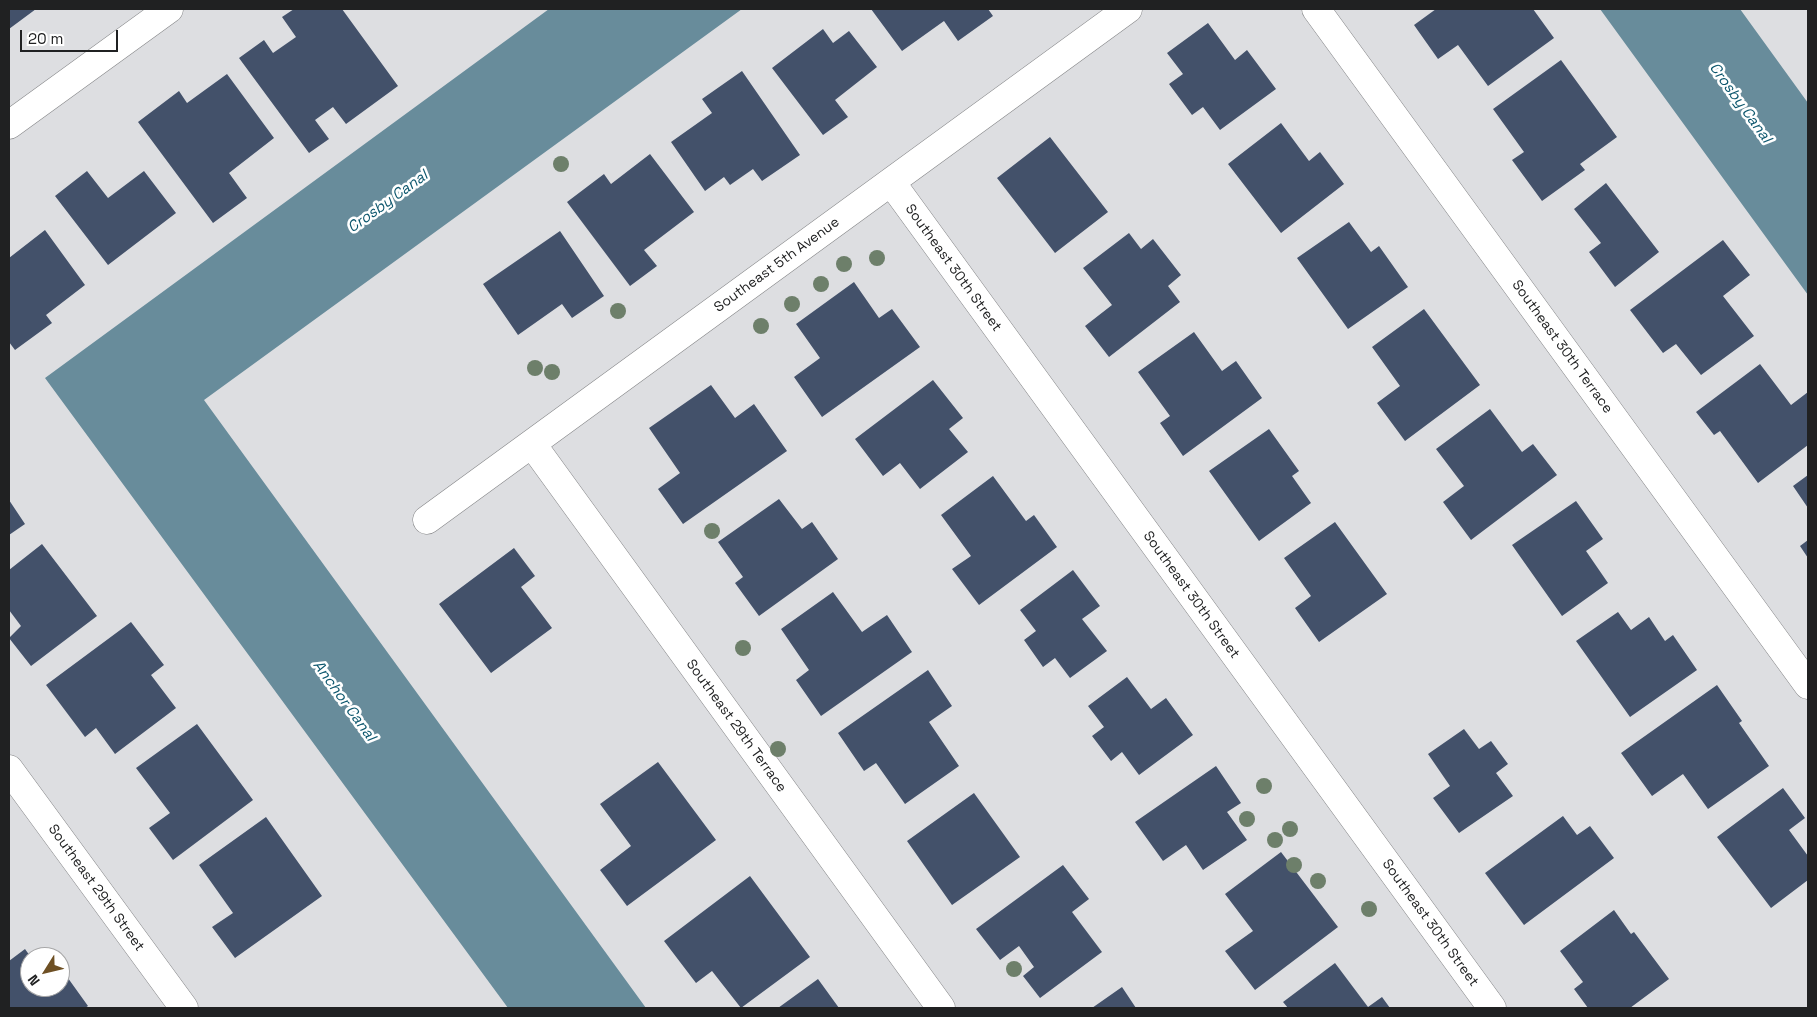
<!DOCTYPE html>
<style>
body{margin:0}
#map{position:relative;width:1817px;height:1017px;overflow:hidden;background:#dddee1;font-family:"Space Grotesk",sans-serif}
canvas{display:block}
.frame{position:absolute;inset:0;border:10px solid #202122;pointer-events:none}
.north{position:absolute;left:20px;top:947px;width:50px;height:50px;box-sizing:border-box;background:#fff;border:1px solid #a6a6a7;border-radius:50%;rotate:234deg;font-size:14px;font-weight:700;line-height:20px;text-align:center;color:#202122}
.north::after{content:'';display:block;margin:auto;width:18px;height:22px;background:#6e5024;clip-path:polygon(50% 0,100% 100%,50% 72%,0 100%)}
.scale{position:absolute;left:20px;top:30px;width:98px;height:22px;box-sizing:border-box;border:2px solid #202122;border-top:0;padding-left:6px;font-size:15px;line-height:18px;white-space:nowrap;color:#202122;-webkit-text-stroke:4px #fff;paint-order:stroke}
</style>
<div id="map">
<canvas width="1817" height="1017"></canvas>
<div class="frame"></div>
<div class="north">N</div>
<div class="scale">20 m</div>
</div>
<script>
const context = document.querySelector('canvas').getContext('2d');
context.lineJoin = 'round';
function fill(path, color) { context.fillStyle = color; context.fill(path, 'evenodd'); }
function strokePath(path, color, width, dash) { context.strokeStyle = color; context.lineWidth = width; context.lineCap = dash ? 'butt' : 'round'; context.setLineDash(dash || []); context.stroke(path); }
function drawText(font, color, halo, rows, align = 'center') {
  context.font = font + ' "Space Grotesk",sans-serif'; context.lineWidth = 5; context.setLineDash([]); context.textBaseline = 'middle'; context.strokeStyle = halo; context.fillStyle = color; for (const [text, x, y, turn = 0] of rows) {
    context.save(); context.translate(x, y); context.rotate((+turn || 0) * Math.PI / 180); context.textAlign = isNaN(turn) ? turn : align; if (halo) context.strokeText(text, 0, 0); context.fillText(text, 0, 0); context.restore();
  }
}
fill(new Path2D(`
 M549,9h193l-538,391 442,608h-138l-463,-630z
 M1600,9h140l68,94v192z`), '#688c9b');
fill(new Path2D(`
 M9,9h27l-27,20z
 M294,9h48l56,77 -52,38 -13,-17 -18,13 14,19 -20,14 -70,-95 25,-18 9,13 23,-16 -14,-20z
 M871,9h117l5,7 -35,25 -14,-20 -42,30z
 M1436,9h97l21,29 -66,48 -30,-41 -20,14 -24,-34z
 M1208,23l27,37 12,-10 29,39 -56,41 -17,-23 -11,8 -23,-31 14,-10 -16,-21z
 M823,29l10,14 16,-12 28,36 -42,33 13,17 -25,18 -51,-67z
 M1561,60l56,77 -37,27 5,6 -43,31 -30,-41 12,-8 -31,-43z
 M742,71l58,84 -38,26 -9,-12 -23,16 -6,-8 -19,14 -34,-49 41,-29 -10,-14z
 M227,74l47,64 -45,35 18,25 -34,25 -75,-101 41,-31 8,12z
 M1281,123l28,38 11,-9 24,32 -63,49 -53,-69z
 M1050,137l58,75 -53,41 -58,-75z
 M650,154l44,58 -50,38 13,16 -27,20 -63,-84 37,-28 7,10z
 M87,171l21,27 36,-27 32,42 -68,52 -53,-69z
 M1606,183l53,69 -44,35 -26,-35 12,-9 -27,-34z
 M1349,222l22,30 8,-6 29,41 -60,42 -51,-71z
 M45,230l40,55 -39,30 6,8 -37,27 -6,-8v-84z
 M560,231l44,65 -32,22 -10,-14 -44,31 -35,-51z
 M1129,233l12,16 12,-10 28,36 -13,11 12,16 -71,55 -24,-31 27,-21 -29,-37z
 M1723,240l27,35 -27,21 31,40 -53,39 -25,-31 -13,9 -33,-43z
 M854,282l25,36 13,-9 28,38 -98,70 -28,-40 26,-19 -24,-34z
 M1424,309l56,76 -75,56 -28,-38 23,-17 -28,-39z
 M1194,332l28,39 14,-10 26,37 -79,58 -23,-33 10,-7 -32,-44z
 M1760,364l31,41 17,-13v53l-50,38 -38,-52 -6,4 -18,-23z
 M933,380l30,38 -14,11 19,23 -48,37 -20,-26 -17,13 -28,-37z
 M711,385l24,33 19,-14 33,47 -104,73 -25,-35 22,-16 -31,-45z
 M1490,409l32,43 11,-8 24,31 -86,65 -28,-38 21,-16 -28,-37z
 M1269,429l30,42 -7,5 19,27 -52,38 -50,-70z
 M1808,475v33l-15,-22z
 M993,476l33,45 8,-6 23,32 -78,58 -27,-36 19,-13 -30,-41z
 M779,499l23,30 10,-7 26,37 -79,57 -24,-33 8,-6 -25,-35z
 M9,500l16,24 -16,11z
 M1576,501l27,38 -17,12 22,32 -46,33 -50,-71z
 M1335,522l52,72 -68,48 -24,-34 16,-12 -27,-38z
 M1808,540v18l-8,-12z
 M42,544l55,72 -66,50 -22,-28 12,-12 -12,-16v-40z
 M514,548l21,28 -14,11 31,41 -61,45 -52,-69z
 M1073,570l27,36 -18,13 25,32 -37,27 -15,-20 -12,9 -19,-27 12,-9 -16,-21z
 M833,592l29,40 25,-17 25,37 -91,64 -25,-36 13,-10 -28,-41z
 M1618,612l13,18 18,-13 16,24 8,-6 24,35 -67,47 -54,-76z
 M131,622l33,43 -13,10 25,33 -61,46 -19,-26 -11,9 -39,-52z
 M928,670l24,36 -23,16 30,44 -54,38 -29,-41 -12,8 -26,-38z
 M1127,677l24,32 15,-11 27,37 -54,40 -17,-23 -11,9 -19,-25 12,-9 -16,-21z
 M1717,685l25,36 -3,2 30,43 -61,43 -25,-35 -31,22 -31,-43z
 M197,724l56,76 -80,60 -24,-32 21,-15 -34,-45z
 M1464,729l15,20 12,-8 17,23 -12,9 17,23 -54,37 -26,-35 17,-12 -22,-32z
 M658,762l58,78 -89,66 -27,-36 31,-24 -31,-42z
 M1216,766l25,37 -14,9 20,28 -44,30 -17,-25 -23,16 -28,-39z
 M1783,788l22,30 -16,12 19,26v24l-37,28 -54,-71z
 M974,793l46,64 -68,48 -45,-64z
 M1563,816l14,19 13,-9 24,32 -90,67 -39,-52z
 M266,817l56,79 -87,62 -23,-31 21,-14 -34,-48z
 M1281,852l57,75 -83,63 -30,-39 28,-20 -28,-37z
 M1063,865l26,34 -17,13 30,40 -62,46 -17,-22 11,-9 -15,-21 -19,14 -24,-31z
 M750,876l60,81 -69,51 -29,-37 -16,12 -32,-42z
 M1614,910l17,24 3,-2 35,47 -39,29h-42l-14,-19 9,-7 -23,-31z
 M25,949l5,7v31h30v-20l28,39 -3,2h-76v-47z
 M1335,963l33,44 14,-10 8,11h-102l-5,-6z
 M818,979l21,29h-61z
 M1122,987l14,21h-44z`), '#43516a');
const minor = new Path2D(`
 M1316,9l492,676
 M9,125l160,-116
 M891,182l601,826
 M532,444l409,564
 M427,520l701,-511
 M9,769l175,239`);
strokePath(minor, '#848587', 29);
strokePath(minor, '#fff', 28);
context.fillStyle = '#6d7f6a';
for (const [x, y] of [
 [561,164],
 [877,258],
 [844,264],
 [821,284],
 [792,304],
 [618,311],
 [761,326],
 [535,368],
 [552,372],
 [712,531],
 [743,648],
 [778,749],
 [1264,786],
 [1247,819],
 [1290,829],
 [1275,840],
 [1294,865],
 [1318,881],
 [1369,909],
 [1014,969]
]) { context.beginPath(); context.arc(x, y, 8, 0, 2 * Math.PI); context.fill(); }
drawText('14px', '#202122', '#fff', [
 ["Southeast 5th Avenue",777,265,-36],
 ["Southeast 30th Street",953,268,54],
 ["Southeast 30th Terrace",1562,347,54],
 ["Southeast 30th Street",1191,595,54],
 ["Southeast 29th Terrace",736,726,54],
 ["Southeast 29th Street",96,888,54],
 ["Southeast 30th Street",1430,923,54]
]);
drawText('italic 15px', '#0c566d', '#fff', [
 ["Crosby Canal",1740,103,54],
 ["Crosby Canal",388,202,-36],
 ["Anchor Canal",344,701,54]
]);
</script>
